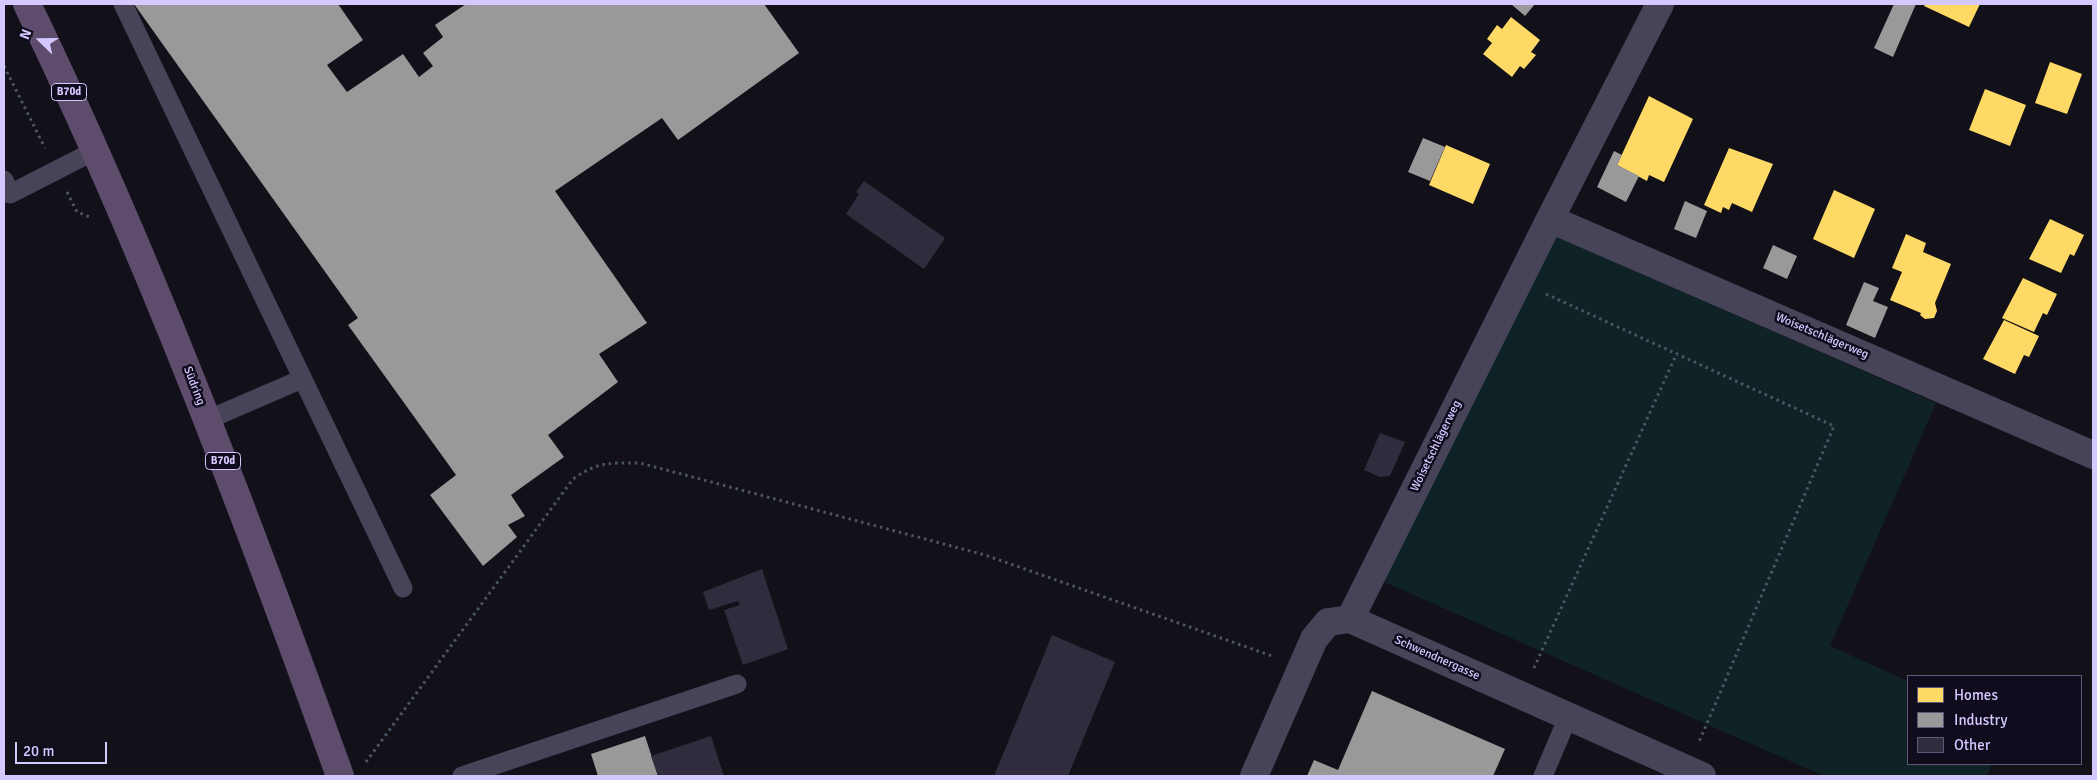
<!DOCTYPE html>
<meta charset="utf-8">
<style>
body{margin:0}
#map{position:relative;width:2097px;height:780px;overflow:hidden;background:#121019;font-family:Signika,sans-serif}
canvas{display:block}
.frame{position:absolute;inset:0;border:5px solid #d4c8ff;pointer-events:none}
.legend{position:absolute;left:1907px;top:675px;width:175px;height:90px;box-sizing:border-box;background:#100c1d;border:1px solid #5e5777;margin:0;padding:6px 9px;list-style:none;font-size:15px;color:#d4c8ff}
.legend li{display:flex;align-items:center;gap:10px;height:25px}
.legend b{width:25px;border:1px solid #5e5777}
.north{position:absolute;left:15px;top:15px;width:50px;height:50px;-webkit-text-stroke:4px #100c1d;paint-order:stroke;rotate:292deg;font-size:14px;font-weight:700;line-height:20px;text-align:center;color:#d4c8ff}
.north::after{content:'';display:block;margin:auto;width:18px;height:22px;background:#d4c8ff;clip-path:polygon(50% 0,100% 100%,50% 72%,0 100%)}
.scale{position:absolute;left:15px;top:742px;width:92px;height:22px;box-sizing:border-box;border:2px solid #d4c8ff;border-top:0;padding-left:6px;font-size:15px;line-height:18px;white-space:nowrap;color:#d4c8ff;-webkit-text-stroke:4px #100c1d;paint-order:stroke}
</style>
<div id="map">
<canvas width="2097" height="780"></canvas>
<div class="frame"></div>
<ul class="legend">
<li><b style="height:14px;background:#ffd966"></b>Homes</li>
<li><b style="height:14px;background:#999"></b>Industry</li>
<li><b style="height:14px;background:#312c3d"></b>Other</li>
</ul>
<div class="north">N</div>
<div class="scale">20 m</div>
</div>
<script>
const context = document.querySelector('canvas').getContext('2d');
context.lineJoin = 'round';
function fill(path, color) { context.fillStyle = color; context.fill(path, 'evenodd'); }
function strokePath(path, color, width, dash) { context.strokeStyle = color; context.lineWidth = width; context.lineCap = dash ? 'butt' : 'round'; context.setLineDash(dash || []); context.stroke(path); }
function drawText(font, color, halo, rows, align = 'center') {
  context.font = font + ' Signika,sans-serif'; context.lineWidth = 5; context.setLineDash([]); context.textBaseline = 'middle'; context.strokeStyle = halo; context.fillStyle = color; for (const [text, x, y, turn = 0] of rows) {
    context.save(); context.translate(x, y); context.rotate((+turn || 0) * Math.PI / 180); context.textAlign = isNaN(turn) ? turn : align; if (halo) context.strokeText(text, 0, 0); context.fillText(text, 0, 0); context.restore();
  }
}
fill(new Path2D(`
 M1556,236l380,167 -106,243 78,35v83h84l-5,12h-163l-442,-195z`), '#0f2225');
fill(new Path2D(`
 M1925,4h55l-11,23 -45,-21z
 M1511,17l29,23 -9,12 5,3 -12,14 -4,-3 -8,11 -29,-23 9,-11 -5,-4 10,-14 5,4z
 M2050,62l32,12 -15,40 -32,-11z
 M1985,89l41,16 -16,41 -41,-16z
 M1649,96l44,23 -29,63 -15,-7 -2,6 -30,-16z
 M1446,145l44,19 -17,40 -44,-19z
 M1729,148l44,16 -21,48 -20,-9 -3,7 -6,-3 -2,6 -17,-8z
 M1834,190l41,19 -21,49 -41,-19z
 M2050,219l34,16 -10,21 -4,-2 -9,19 -32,-14z
 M1906,234l20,9 -3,9 28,12 -16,39 2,8 -3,7 -9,1 -5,-4 1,-2 -31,-13 12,-28 -10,-4z
 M2023,278l34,16 -10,21 -4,-2 -9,19 -32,-14z
 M2004,320l35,16 -10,21 -5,-2 -9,19 -32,-15z`), '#ffd966');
fill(new Path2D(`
 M134,4h204l25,36 -36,25 20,27 56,-38 16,23 14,-11 -10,-13 20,-16 -8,-12 31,-21h298l35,49 -121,87 -16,-22 -107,73 92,132 -48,31 19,28 -70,53 16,22 -53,38 14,21 -17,9 9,12 -34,29 -53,-71 26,-20 -108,-150 10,-7z
 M1511,4h24l-10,12z
 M1894,4h22l-23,53 -19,-9z
 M1423,138l22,9 -15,34 -22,-9z
 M1614,151l8,4 -5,10 22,11 -13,26 -29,-15z
 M1685,201l22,10 -11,27 -22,-9z
 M1773,245l24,11 -10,23 -24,-11z
 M1864,282l15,6 -6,13 15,6 -13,31 -29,-13z
 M1372,691l133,58 -12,27h-186l7,-16 24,10z
 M645,736l13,40h-60l-7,-22z`), '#999');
fill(new Path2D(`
 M864,181l81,57 -21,31 -78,-55 13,-20 -3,-2z
 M1380,433l25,9 -15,34 -10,1 -16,-7z
 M762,569l26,80 -45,16 -19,-55 16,-5 -2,-4 -29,9 -6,-18z
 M1052,635l63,27 -47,114h-74z
 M711,736l13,40h-66l-7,-20z`), '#312c3d');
strokePath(new Path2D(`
 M4,66l41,82
 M67,192l10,20 13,5
 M1546,294l288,132 -135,316
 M1534,668l143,-315
 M366,762l207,-283c26,-18 37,-16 67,-16l345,92 290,102`), '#4b5766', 3, [2.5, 4]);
strokePath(new Path2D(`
 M123,4l280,584
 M4,180l6,14 86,-44
 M207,420l95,-41
 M462,776l275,-92
 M1543,776l25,-59`), '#47445a', 19);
strokePath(new Path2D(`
 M1550,219l543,236
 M1350,619l200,-400 110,-215
 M1254,776l60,-137 14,-17 22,-3 352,157`), '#47445a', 28);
strokePath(new Path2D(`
 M27,4c121,250 219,511 313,772`), '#5d4c6c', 28);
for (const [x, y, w] of [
 [69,92,35],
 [223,461,35]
]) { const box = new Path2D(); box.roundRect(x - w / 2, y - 8.5, w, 17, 4); context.fillStyle = '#100c1d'; context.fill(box); strokePath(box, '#d4c8ff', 1); }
drawText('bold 11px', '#d4c8ff', null, [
 ["B70d",69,92],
 ["B70d",223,461]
]);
drawText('12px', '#d4c8ff', '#100c1d', [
 ["Woisetschlägerweg",1822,336,23],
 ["Südring",194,386,69],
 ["Woisetschlägerweg",1436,446,-64],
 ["Schwendnergasse",1437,658,24]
]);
</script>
